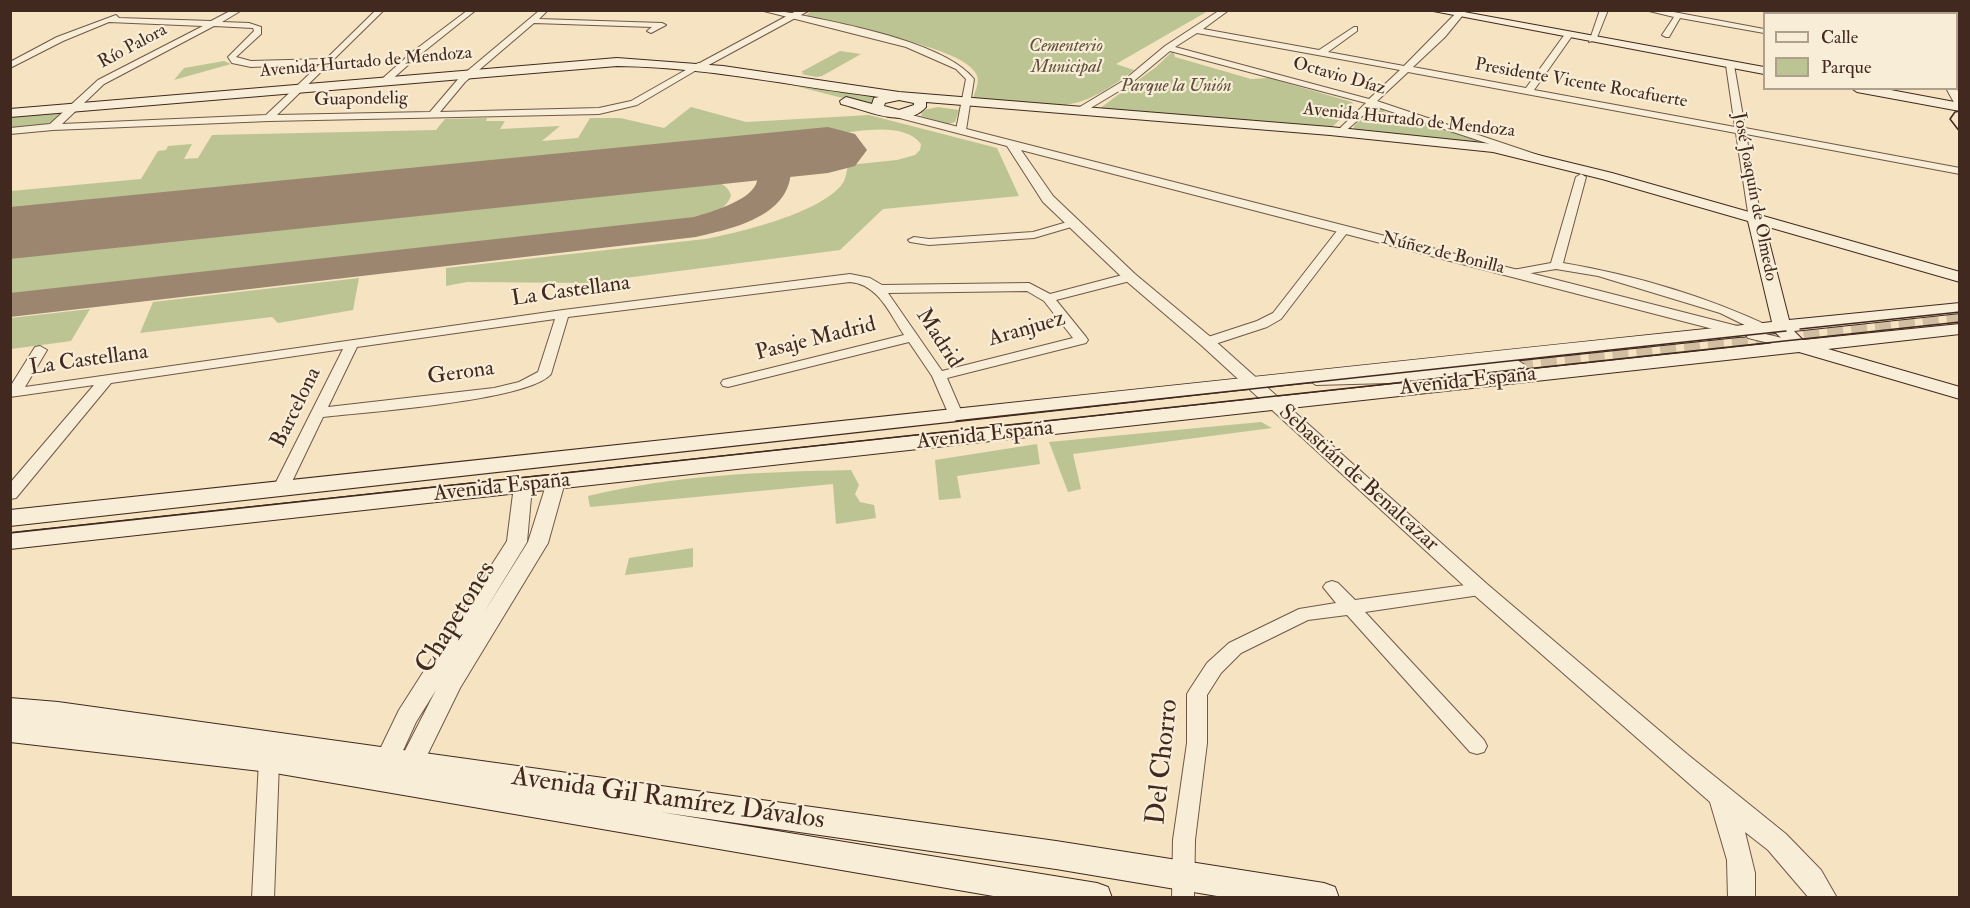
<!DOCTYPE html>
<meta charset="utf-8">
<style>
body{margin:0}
#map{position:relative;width:1970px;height:908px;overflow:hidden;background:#f5e3c1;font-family:"IM FELL Double Pica",serif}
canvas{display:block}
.frame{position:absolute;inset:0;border:12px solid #42291f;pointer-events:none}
.legend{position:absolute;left:1763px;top:12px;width:195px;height:78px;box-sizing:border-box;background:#f8edd7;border:2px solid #af9f8d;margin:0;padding:8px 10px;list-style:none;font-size:18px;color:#42291f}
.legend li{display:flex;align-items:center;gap:12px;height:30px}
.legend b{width:30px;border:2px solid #af9f8d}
</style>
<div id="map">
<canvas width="1970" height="908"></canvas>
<div class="frame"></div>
<ul class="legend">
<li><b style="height:8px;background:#f8edd7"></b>Calle</li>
<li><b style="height:16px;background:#bcc493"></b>Parque</li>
</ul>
</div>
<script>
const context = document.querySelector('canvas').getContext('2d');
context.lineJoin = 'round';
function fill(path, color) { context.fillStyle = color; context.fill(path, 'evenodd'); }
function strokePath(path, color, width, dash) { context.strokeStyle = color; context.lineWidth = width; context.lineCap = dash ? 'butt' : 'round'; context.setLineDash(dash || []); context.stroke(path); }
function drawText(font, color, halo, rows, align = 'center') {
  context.font = font + ' "IM FELL Double Pica",serif'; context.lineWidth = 4.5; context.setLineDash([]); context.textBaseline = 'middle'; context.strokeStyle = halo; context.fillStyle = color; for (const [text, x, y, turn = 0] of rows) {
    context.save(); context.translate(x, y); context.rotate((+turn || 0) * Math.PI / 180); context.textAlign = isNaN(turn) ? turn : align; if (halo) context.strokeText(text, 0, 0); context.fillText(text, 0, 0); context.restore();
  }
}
fill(new Path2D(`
 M813,10l395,1 -92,53 18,6c-21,16 -45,33 -71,35l-90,-7c3,-9 8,-18 2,-26 -17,-27 -136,-45 -169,-57z
 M840,51l21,3 -39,22 -6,1 -15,-3 3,-1 -3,-1z
 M1173,51l2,6 76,22 18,-1 83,24 2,4 -24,23 -231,-20 57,-42z
 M224,61l7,3 -57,16 10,-12z
 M756,76l127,20 -13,9z
 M691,107l55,15 123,-7 128,33 22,48 -136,13 -43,41 -253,33 -120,-1 -21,4v-18l259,-29c34,-6 118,-27 138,-56 3,-5 4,-13 5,-18l49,-5 18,-5 5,-5 1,-6c-18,-23 -62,-12 -87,-10l-823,82v-25l130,-12 17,-28 8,-1 2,-4 24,-2 -8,15 14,-1 14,-23 224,-5 9,-11 42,-1 -1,3h19l-5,8 60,-3 -18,15 36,-3 12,-20h30l44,10z
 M938,107l21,3 -4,12 -7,2 -27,-8 2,-6z
 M1373,107l10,2 2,3 93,29 -3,1 -121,-12v-4z
 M69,109l-23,19 -35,1 -1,-15z
 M709,179c9,3 18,5 22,16 -5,20 -36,24 -54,28l-666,74v-45z
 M359,278l-6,32 -75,13 -6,-6 -132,16 13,-31z
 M90,309l-19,32 -60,8v-31z
 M1261,422l11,6 -199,26 8,35 -13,3 -19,-50z
 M1037,444l3,20 -83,12 4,22 -22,2 -4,-40z
 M851,470l8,15 -4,9 5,8 14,3 2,13 -40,6 -3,-40 -243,23 -2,-11c87,-21 174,-24 263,-26z
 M693,548v19l-68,8 4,-17z`), '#bcc493');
fill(new Path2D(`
 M773,146l11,2c6,10 8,20 6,31 -8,40 -61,50 -94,58l-686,80v-24l684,-76c17,-5 55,-16 62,-33 4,-10 3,-19 2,-29l4,-7z`), '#9c8670');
fill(new Path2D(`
 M828,127l27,7 12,16 -12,16 -27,7 -818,86v-52z`), '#9c8670');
strokePath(new Path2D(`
 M1517,365l443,-48`), '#d1bea1', 16, [16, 8]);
const minor = new Path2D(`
 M232,10h10l-20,12 27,1 12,4v7l-25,23 15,4 75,-2 50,-49h8l-107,105 153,-3 29,-34 81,-68h8l-9,9 123,4 4,2 -15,8 -4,-2 5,-4 -118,-4 -69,59 -25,30 159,-4 32,-7 67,-38 7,2 -68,40 -38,9 -330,7 -216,9 -43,4v-6l40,-4 48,-44 105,-54 -94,-4 -46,19 -53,27v-6l47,-25 59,-22 3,3 92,3zM214,26l39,2 1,3 -26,26 4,6 19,4 69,-3 -54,51 -204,9 42,-40z
 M468,10h8l-59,47 -28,25h-6v-4l28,-25z
 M760,10h16c51,11 166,29 198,69l-8,51 -5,3 -5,-3 10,-51 -10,-10 -50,-22z
 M1220,10h9l-26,19 116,21 35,-23h3v4l-29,21 76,14 55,-56h8l-22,27 -32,30 113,21 39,-54h3l4,2 -38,54 201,37 -9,-62 4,-3 4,3 11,63 215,40v6l-214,-40 15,85 -6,3 -6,-3 -13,-86 -328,-61 -31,29 167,56 -9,2 -161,-53 -33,29 -3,-1v-4l28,-27 -196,-52 -41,34 -45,27h-6v-4l45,-27 42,-35zM1197,33l203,37 -31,29 -194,-52z
 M1600,10h8l-12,30 -7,2z
 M1645,10h18l101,19v4l-84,-15 -11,19h-3l-4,-2 12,-18z
 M1933,10l24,2 1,2 -2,2v-2h-14z
 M1956,60h4v5h-4z
 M1581,174l5,3 -23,86c71,12 142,33 208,64l1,3 -1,3h-10l-41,-20 -122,-37 -42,-7 -43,7v-6l38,-7 25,-86z
 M1074,220l6,3 -2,2 -44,13 -105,7 -19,-3 -2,-2 6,-3 15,2 104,-7z
 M1344,226l6,3 -69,90 -14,8 -55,18h-10l-2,-3 2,-3 55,-18 16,-8 67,-86z
 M1130,273l6,4 -2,3 -78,20 30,37 2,3 -2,3 -139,35 16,37 -7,4 -7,-4 -17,-39 -23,-34 -181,45 -5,-1 -2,-3 2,-3 181,-45c-14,-21 -26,-51 -54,-53l-282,35 -17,57c-23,27 -186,38 -228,43l-35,73 -8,5 -8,-5 71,-141 -232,34 -95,115 -6,1v-16l84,-98 -84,12v-10l25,-40 5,-1 7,4 -22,37 538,-77 287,-36 20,4 12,7 147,-2 21,11zM1027,291l17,10 29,37 -131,33 -54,-78zM555,319l-17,53 -19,10 -25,6 -166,19 29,-60z
 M1753,331l50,12 2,3 -7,4 -50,-12 -2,-3z
 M1332,581l6,2 17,17 125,-17 6,1 3,5 -3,5 -6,1 -115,17 119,128 3,6 -3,6 -7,2 -7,-2 -123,-137 -39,5 -67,33 -20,20 -14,22v48l-12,97 -1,58h-22l1,-58 14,-97v-49l3,-5 17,-26 22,-20 70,-34 37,-6 -13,-16 3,-4z
 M273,746l7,3 3,6 -4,7 -5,136h-22l7,-138 7,-11z`);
const tertiary = new Path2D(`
 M798,10h12l-105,57 -9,-2z
 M1888,10h27l4,3 -21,1z
 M1946,88h10l4,6v13l-4,-1z
 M892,110l857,219 3,3 -8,5 -723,-187 32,46 82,78 78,65 274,245 200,170 99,80 35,36 16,28h-28l-41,-48 -23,-18 10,41v25h-27l-1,-38 -17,-58 -237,-208 -272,-249 -76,-65 -82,-78 -36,-56 -119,-31 -2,-2z
 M1517,360l8,5 -2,3 -134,15 -73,2 -8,-5 8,-5 73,-2z
 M556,476l7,2 2,4 -17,61 -88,145 -45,92 -9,3 -9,-3 -3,-8 42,-82 -20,32 -25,55 -9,4 -9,-4 -3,-7 29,-60 108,-169 7,-55 2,-4 7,-2 7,2 2,4 -5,56 -44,72 45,-72 19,-60 2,-4z`);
const secondary = new Path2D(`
 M1428,10h25l311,57v7z
 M617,58l106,8 176,26 431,35 163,17 119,29 348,99v10l-195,-56 24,94 171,-17v10l-166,18 9,9 157,-16v10l-132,15 132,38v12l-161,-47 -1789,197v-16l1775,-191 -9,-9c-589,61 -1177,128 -1766,193v-16c588,-62 1174,-127 1762,-188l-24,-101 -146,-42 -109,-27 -163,-17 -404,-33v5c-20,23 -60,3 -85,-3l-1,-3 6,-4 26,7 2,-6 5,-1c-88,-11 -173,-30 -262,-31l-607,51v-8zM899,100l15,3v2l-15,5 -15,-4 1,-3z
 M1851,88h29l80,15v8l-103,-19z
 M10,698l48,4 998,139 268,42 11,4 4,11h-110l-173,-29 -396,-57 437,71 11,4 4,11h-107l-736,-126 -259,-30z`);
strokePath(minor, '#6f5848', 2);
strokePath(tertiary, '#6f5848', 2);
strokePath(secondary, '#42291f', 2);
fill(minor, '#f8edd7');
fill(tertiary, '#f8edd7');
fill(secondary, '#f8edd7');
strokePath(new Path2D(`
 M1960,111l-5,1 -5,7 10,13
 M1800,329l160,-17
 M956,421l830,-90
 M10,533l1950,-211`), '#42291f', 1.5);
drawText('18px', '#42291f', '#f8edd7', [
 ["Río Palora",133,47,-28],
 ["Avenida Hurtado de Mendoza",366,63,-5],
 ["Octavio Díaz",1339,77,16],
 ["Presidente Vicente Rocafuerte",1581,84,10],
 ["Guapondelig",361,100,-1],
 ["Avenida Hurtado de Mendoza",1409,121,6],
 ["José Joaquín de Olmedo",1754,197,79],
 ["Núñez de Bonilla",1443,254,14]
]);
drawText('italic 18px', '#60503c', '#f8edd7', [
 ["Cementerio",1066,47],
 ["Municipal",1066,68],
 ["Parque la Unión",1176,87]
]);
drawText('22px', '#42291f', '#f8edd7', [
 ["La Castellana",571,292,-8],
 ["Aranjuez",1027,330,-16],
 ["Madrid",938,339,57],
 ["Pasaje Madrid",816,340,-14],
 ["La Castellana",89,361,-8],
 ["Gerona",461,374,-8],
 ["Avenida España",1468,382,-6],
 ["Barcelona",297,408,-64],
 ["Avenida España",985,436,-6],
 ["Sebastián de Benalcazar",1358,479,42],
 ["Avenida España",502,488,-6]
]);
drawText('27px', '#42291f', '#f8edd7', [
 ["Chapetones",457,618,-58],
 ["Del Chorro",1164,762,-84],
 ["Avenida Gil Ramírez Dávalos",668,800,8]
]);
</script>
